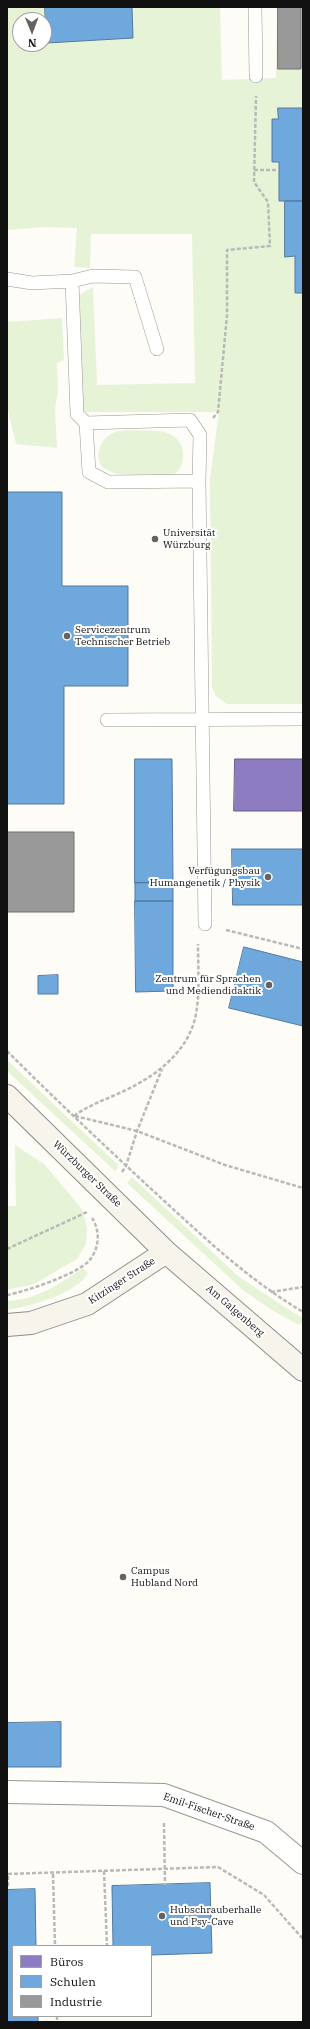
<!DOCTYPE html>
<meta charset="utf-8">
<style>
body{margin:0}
#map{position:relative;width:310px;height:2029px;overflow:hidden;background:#fdfcf7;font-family:"IBM Plex Serif",serif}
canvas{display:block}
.frame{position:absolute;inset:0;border:8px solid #111;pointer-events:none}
.legend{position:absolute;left:12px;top:1945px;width:140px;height:72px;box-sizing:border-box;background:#fff;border:1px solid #a0a0a0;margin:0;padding:5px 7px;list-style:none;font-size:12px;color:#111}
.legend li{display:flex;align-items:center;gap:8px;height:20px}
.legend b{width:20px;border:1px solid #a0a0a0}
.north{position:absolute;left:12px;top:12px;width:40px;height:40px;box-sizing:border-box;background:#fff;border:1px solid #a0a0a0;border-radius:50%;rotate:179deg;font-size:11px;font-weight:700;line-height:16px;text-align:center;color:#111}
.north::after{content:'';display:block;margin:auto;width:14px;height:18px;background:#646362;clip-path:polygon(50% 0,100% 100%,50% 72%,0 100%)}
</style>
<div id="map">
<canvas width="310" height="2029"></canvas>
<div class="frame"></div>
<ul class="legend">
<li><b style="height:11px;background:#8e7cc3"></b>Büros</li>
<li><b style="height:11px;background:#6fa8dc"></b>Schulen</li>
<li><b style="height:11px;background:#999"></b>Industrie</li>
</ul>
<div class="north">N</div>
</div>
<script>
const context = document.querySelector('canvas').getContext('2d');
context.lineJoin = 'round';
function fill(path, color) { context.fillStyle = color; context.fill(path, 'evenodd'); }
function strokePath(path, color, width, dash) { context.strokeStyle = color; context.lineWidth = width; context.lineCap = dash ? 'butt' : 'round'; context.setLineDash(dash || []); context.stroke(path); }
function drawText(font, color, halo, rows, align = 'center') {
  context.font = font + ' "IBM Plex Serif",serif'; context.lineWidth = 4; context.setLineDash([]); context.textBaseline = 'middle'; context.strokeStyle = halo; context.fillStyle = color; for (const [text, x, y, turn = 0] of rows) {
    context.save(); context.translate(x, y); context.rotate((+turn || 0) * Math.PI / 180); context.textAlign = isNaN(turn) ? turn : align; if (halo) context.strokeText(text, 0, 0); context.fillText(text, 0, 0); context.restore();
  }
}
fill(new Path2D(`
 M7,7h213l2,73 54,-2 1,-71h26v697h-76l-11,-8 -4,-9 -2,-208 9,-67h-138l-5,-115 17,-10 4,98 98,-2 -3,-149h-101l-1,34 -16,-1 3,-39 -32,-1 -38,3zM20,20h24v24h-24z
 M62,318l2,42 -7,3 1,28 -3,18 2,39 -41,-4 -9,-38v-84z
 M159,431c17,2 28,14 23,32 -1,4 -4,10 -9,11 -8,3 -44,0 -56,0 -5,-2 -12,-4 -16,-9 -7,-13 2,-29 14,-33 11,-3 33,-1 44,-1z
 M7,1060l111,105 -1,4 -2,2 -108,-100z
 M15,1145l29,19 38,45 5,19 -1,16 -9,15 -43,25 -27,6v-84h9z
 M132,1177l106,99 42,28 23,14 -1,5 -3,2 -24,-13 -31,-21 -117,-108z
 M83,1268l5,5c-11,21 -58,33 -81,37v-9c29,-1 53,-17 76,-33z`), '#e7f3d7');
const offices = new Path2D(`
 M235,759h68v52h-69z`);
fill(offices, '#8e7cc3');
strokePath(offices, '#685c8e', 1);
const schools = new Path2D(`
 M45,7h87l1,31 -86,5z
 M278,108h25v93h-24v-39h-7v-43h6z
 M285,201h18v92h-8v-37l-10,1z
 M7,492h55v94h66v100h-64v118h-57z
 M135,759h37l1,123 -38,1z
 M232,849h71v56h-70z
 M173,882v19h-38v-18z
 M135,901h38v90l-37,1z
 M244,947l59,15v64l-74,-18z
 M58,975v19h-20v-18z
 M61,1722v45h-54v-44z
 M210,1883l2,70 -61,2v-9h-38l-1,-60z
 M35,1889l1,57h-23v70h25v6h-31v-132z`);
fill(schools, '#6fa8dc');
strokePath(schools, '#537b9f', 1);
const industry = new Path2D(`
 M278,7h23v62h-23z
 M7,832h67v80h-67z`);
fill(industry, '#999');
strokePath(industry, '#707070', 1);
const lane = new Path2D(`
 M255,7l1,69
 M7,279l25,4 40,-2 21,-5 42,1 22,72
 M72,281l5,133 9,9 3,49 19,10 91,-1 6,443
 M86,423l104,-3 10,15 -1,46
 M107,720l196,-1`);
const street = new Path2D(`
 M7,1792l157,3 102,37 37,31`);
const secondary = new Path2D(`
 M7,1096l159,156 137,118
 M7,1325l24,-2 56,-19 79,-52`);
strokePath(lane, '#979795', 14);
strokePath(street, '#979795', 24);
strokePath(secondary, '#8e8d8b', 24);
strokePath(new Path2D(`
 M254,170h25
 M213,418l5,-6 9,-97v-65l43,-4 -2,-44 -14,-20 2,-86
 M226,930l77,19
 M7,1051c50,50 102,99 154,147 47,43 87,81 142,114
 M74,1116c16,-12 34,-17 52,-26 31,-15 63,-39 70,-76 4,-22 2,-47 2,-70
 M75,1116l62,15 88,34 78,23
 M122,1172l4,-6 11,-35 25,-62
 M7,1249l80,-37
 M271,1292l32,-5
 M7,1295c20,-4 68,-20 82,-34 10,-12 12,-29 3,-43
 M164,1823l1,62
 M104,1871l3,75
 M53,1874l2,72
 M7,1885h1v-11l210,-7 46,28 39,44
 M57,2016v6`), '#b9b9b8', 2.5, [4, 2]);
strokePath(lane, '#fffffe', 13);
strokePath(street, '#fffffe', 22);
strokePath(secondary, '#f6f4eb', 22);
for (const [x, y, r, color] of [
 [155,539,4,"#646362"],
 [67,636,4,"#646362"],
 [268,877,4,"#646362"],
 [269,985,4,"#646362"],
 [123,1577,4,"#646362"],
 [162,1916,4,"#646362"]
]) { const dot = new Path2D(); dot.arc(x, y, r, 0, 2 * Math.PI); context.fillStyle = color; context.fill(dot); strokePath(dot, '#fff', 1.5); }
drawText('10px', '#111', '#fff', [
 ["Universität",163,533],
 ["Würzburg",163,545],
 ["Servicezentrum",75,630],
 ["Technischer Betrieb",75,642],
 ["Verfügungsbau",260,871,"right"],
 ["Humangenetik / Physik",260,883,"right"],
 ["Zentrum für Sprachen",261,979,"right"],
 ["und Mediendidaktik",261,991,"right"],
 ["Campus",131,1571],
 ["Hubland Nord",131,1583],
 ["Hubschrauberhalle",170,1910],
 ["und Psy-Cave",170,1922]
], 'left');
drawText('10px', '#111', '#fff', [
 ["Würzburger Straße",87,1174,44],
 ["Kitzinger Straße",122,1281,-33],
 ["Am Galgenberg",235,1311,41],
 ["Emil-Fischer-Straße",209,1812,19]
]);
</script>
